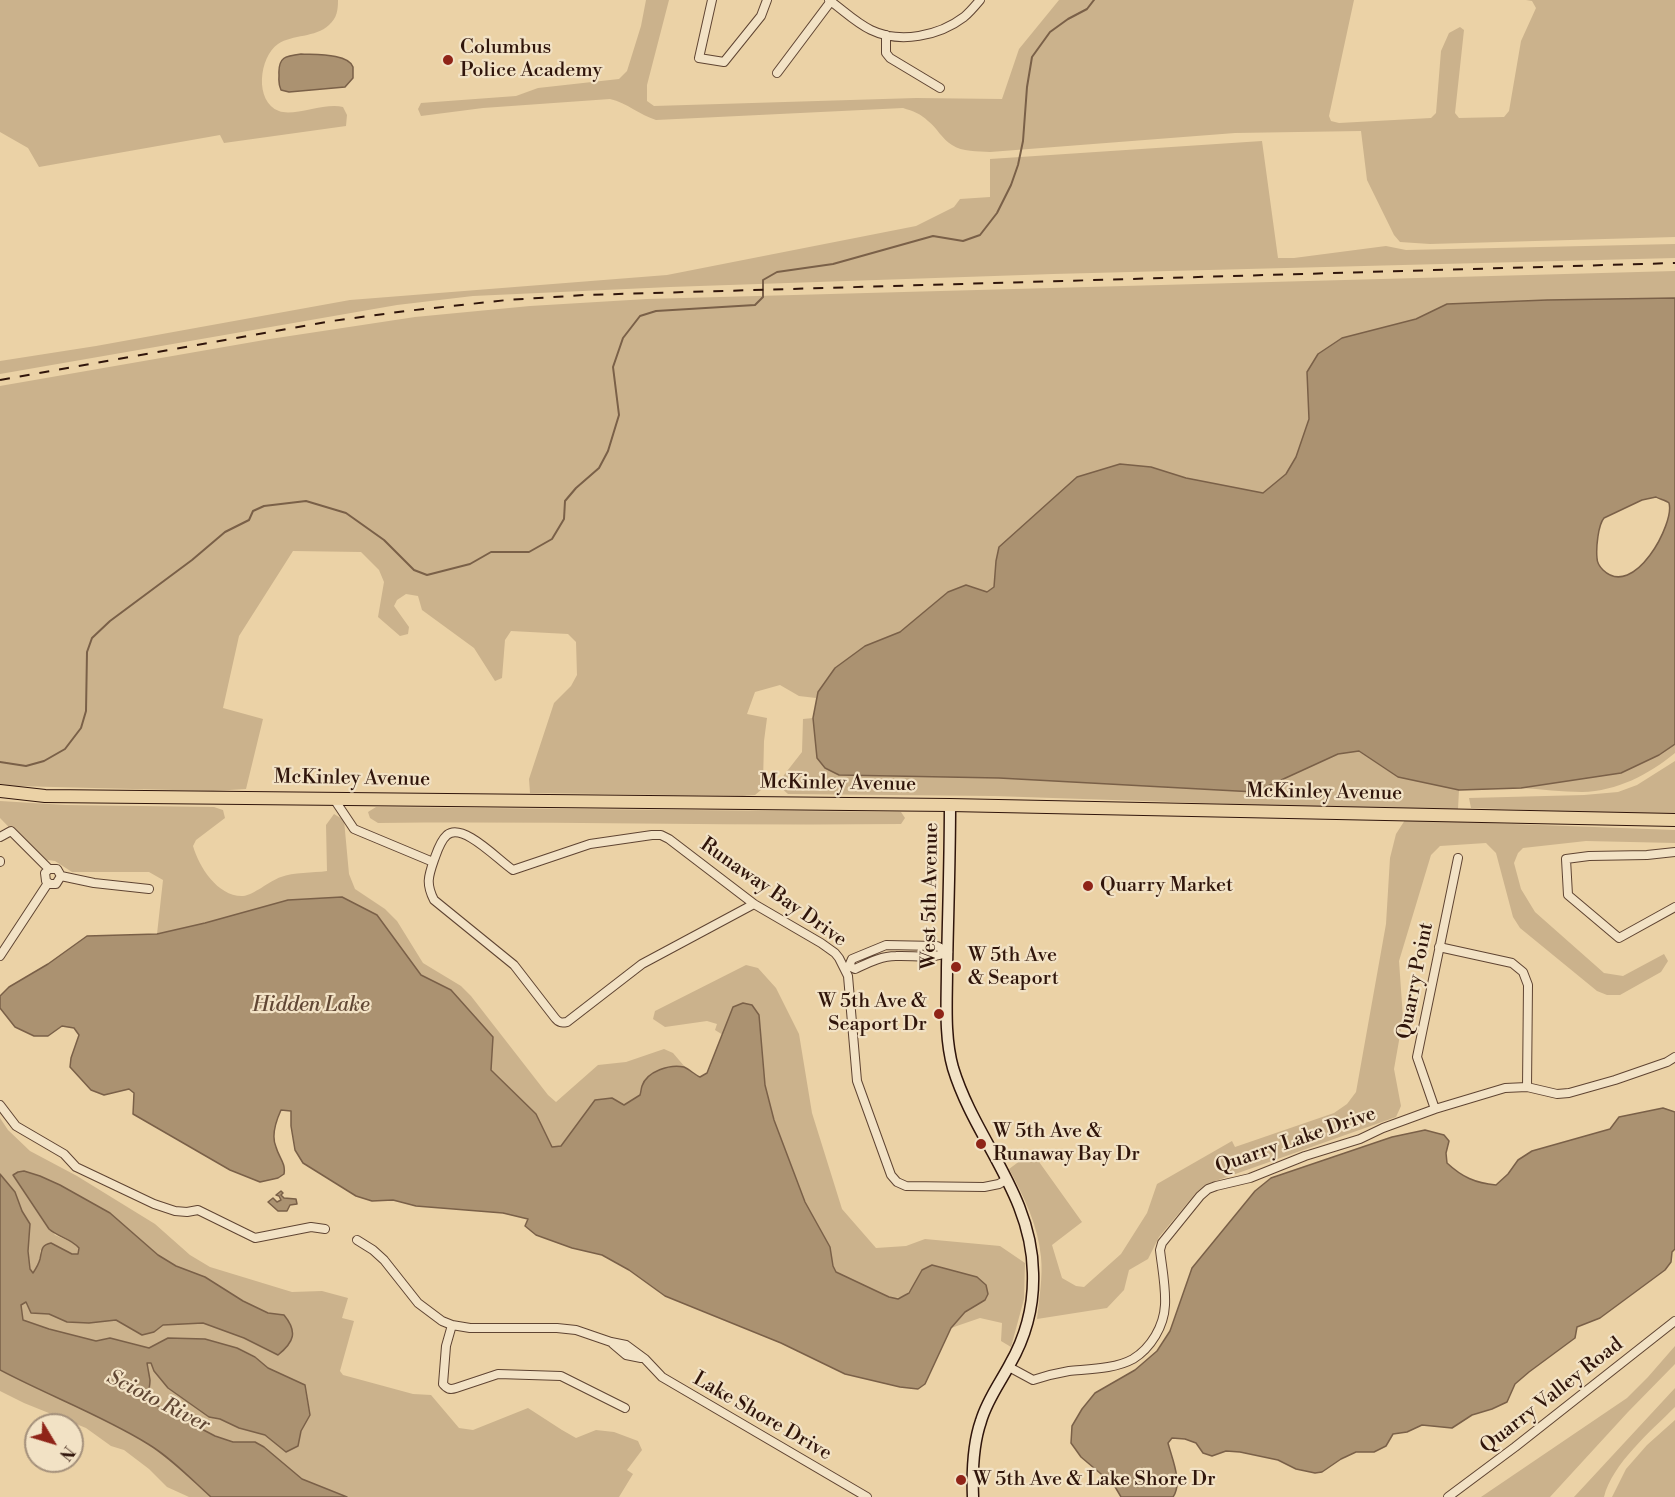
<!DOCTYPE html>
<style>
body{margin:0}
#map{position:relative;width:1675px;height:1497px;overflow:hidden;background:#ebd2a6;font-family:"Libre Bodoni",serif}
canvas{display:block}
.north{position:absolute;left:24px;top:1413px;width:60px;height:60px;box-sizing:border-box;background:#f2e2c5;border:2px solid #a4907b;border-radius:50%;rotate:128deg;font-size:16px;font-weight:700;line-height:24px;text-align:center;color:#30150b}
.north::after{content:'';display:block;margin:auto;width:21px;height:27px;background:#8f2418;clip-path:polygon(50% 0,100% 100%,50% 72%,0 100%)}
</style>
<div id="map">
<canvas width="1675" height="1497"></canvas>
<div class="north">N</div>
</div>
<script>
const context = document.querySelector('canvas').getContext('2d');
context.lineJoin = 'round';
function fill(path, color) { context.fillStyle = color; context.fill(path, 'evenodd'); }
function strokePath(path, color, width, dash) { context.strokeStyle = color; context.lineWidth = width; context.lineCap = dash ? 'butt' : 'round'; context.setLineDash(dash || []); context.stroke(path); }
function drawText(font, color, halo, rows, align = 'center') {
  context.font = font + ' "Libre Bodoni",serif'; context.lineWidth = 4.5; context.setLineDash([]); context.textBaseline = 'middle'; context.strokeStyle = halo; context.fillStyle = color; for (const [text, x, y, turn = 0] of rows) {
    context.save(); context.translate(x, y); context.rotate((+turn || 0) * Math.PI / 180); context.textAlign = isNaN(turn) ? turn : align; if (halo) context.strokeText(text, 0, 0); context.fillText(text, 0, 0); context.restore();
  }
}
fill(new Path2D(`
 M0,0h338c0,10 -1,18 -9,25 -14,13 -36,9 -51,19 -19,13 -24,58 1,67 15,6 46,-9 64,-4l4,8 -1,11 -122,17 -4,-8 -181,32 -11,-19 -28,-16z
 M646,0h23l-22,85v16l7,5 262,-8 86,1 17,-50 40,-49h295l-25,116 2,5 8,2 92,-5 5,-5 5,-62 8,-18 11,-6 4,3 -9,83 4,5 45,-1 5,-6 12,-70 15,-33 -4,-7 -6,-1h149v237l-245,7 -30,-2 -6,-7 -27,-55 -6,-49 -126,2 -245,19c-12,-1 -28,0 -38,-7 -10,-6 -15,-17 -24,-24 -7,-7 -15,-10 -25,-13l-247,12c-16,-5 -29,-17 -46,-21l-127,9 -62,8 -3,-7 3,-6 95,-7 22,-8 81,-9 8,-8 14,-45z
 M1262,141l16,117h16l92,-12 20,4 269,-6v14l-622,16 -383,13 -197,9 -76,9 -397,69v-13l96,-15 254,-46 317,-25 249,-49 38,-19 6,-8 30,-2v-38z
 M1675,271v27l-128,2 -100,4 -31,15 -74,19 -35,33 2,48 -13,39 -10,16 -23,19 -77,-15 -35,-11 -31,-3 -124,97 -2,26 -7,5 -21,-7 -18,7 -48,40 -35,14 -30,22 -17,24 -2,6 -17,-2 -19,-11 -25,7 -8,22 20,4 -3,23 -1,42 -2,7 -6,5 -12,1 -213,-3 -1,-14 25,-76 17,-17 6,-11 -1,-33 -8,-8 -57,-3 -6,9 -3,38 -7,3 -21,-33 -52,-38 -4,-14 -12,-2 -9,6 -3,6 15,21 -1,7 -8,2 -22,-19 6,-35 -5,-12 -18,-18 -68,-1 -54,85 -16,72 40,11 -17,70 -33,2 -198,-5 -15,-2v-398l270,-47 145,-22 115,-11 117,-7z
 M813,718l4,40 22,17 160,3 256,14 83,-38 21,-3 39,26 61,13 -1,19 -138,-2 -326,-11 -206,-2 -9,-8 5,-11 18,-23 1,-33z
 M1675,744v9c-27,22 -58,38 -93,39 -20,0 -41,-3 -61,-4l100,-15 38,-18z
 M1675,761v54l-204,-7 -2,-10 115,-3 34,-3 19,-7z
 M0,801l66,4 148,2 9,3 2,8 -29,22 -3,6c6,21 25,51 50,50 11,-1 26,-15 38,-19 12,-5 32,-4 46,-6l-1,-46 8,-11 10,6 5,54 6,15 30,20 12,12 26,42 38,23 10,10 77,99 8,7 42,-37 28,-3 38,-13 9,4 12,14 -20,1 -25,27 -16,10 -29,-5 -34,46 -10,1 -15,-33 -45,-45 -40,-79 -30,-15 -44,-60 -35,-18 -54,3 -83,23 -48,11 6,-54 -14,-8h-77l-17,-11 -15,-2 -40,-41z
 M376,807l525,5 4,6 -4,6c-174,2 -349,-3 -523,-1l-8,-5 -2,-6z
 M1405,820l270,10v13l-89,-2 -63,7 -5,5 -4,10 7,26 14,23 69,61 19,3 41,-22 4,7 -7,11 -41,23h-13l-10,-4 -77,-63 -7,-11 -17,-64 -10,-10 -46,3 -9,9 -32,106 4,57 -9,51 7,37 -5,11 -186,66 -15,11 -36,43 -11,22 -19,11 -5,20 -17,18 -70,11c2,-20 6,-42 4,-62 -3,-32 -17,-60 -32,-88l23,-17 50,70 -30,23 10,33 14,8 8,1 37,-33 26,-41 10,-29 75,-43 3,6 99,-34 13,-9 9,-12 30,-168 4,-66 6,-24z
 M746,965l12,3 18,20 23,46 13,79 30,96 34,39 30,-2 19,-7 75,7 25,17 -1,36 -13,48 -10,-6 1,-18 -22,-5 -29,10 14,-16 20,-12 3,-6 -66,-24c-9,15 -12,30 -33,28l-53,-26 -3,-6 -3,-19 -25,-45 -31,-82 -9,-35 -6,-70 -26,-8 -10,28 -8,-5 2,-6 -10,-3 -42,6 -12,-8 2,-8z
 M0,1118l8,12 22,21 47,25 78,48 35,31 20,12 82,25 30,-1 26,7 -6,20 12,3 -14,50 3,4 70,19 18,1 28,33 14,2 55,-22 34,22 14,8 20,-8 18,2 24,9 4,9 -15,20 6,4 -14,23h-272l-45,-18 -47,-37h-22l-18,-6 -61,-32c-9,-11 -4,-12 -5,-25 0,-5 -1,-11 -2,-16h4l17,25 41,29 11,2 19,9 26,7 21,17 12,-6 3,-15 9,-17 -5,-29 -37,-17 -13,-12 -18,-8 -32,-9 -37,-1 -19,10 -39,-10 -14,3 -47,-12 -26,-9 -2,-15 6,-4 4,12 18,1 18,8 22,1 27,-3 26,15 12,-3 9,-7 40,-2 41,15 34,17c16,-13 20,-23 6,-40l-16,-2 -25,-12 -38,-24 -29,-11 -18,-11 -48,-42 -50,-28 -20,-9 -16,-5 -6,1 -5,3 42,60 21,9 3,4 -1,6h-6l-21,-11 -11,8v9l-7,14 -3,-5 -2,-18 2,-27 -8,-13 -7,-19 -15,-18z
 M1675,1346v18l-47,48 -78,85h-69l146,-99 21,-21z
 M0,1370c49,26 101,45 148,74 23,14 43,35 63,53h-22l-22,-10 -18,-18 -25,-19 -13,-4 -25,-18 -62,-25 -24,-12z
 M1675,1388v19c-24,24 -63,57 -71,90h-30z
 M1675,1420v77h-63l14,-28 21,-24z`), '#cbb28c');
const water = new Path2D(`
 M301,54c13,1 47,-1 52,13 0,2 0,9 0,11l-8,9 -56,5 -8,-2c-3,-6 -2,-9 -2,-15 -1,-18 6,-19 22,-21z
 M1675,298v446l-16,11 -38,18 -100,15 -62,2 -61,-13 -39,-26 -21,3 -83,38 -256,-14 -160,-3 -14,-7 -8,-10 -4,-40 5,-26 17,-24 30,-22 35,-14 48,-40 18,-7 21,7 7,-5 2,-26 3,-14 78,-70 43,-13 31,3 35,11 77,15 23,-19 10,-17 13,-38 -2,-47 11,-18 24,-16 74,-19 31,-15 100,-4zM1656,497c3,2 10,3 13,6 6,20 -35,97 -66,67 -4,-4 -6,-7 -6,-12 -1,-10 1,-33 7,-40l38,-18z
 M342,897l35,18 44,60 30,15 42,47 -2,33 45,44 16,33 9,-1 34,-46 17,-2 12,7 16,-10c1,-3 1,-6 2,-9 5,-15 28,-22 42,-19 5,2 11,8 16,10l7,-4 26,-66 10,-4 9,2 7,10 6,70 9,35 31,82 25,45 3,19 3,6 53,25 9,2 11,-6 13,-23 10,-5 45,12 9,8 2,9 -3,6 -20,12 -14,16 -26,56 -7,5 -18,-2 -55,-13 -64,-31 -116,-47 -36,-26 -27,-15 -30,-7 -36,-13 -11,-9 3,-7 -25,-6 -87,-7 -23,-6 -21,1 -16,-5 -53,-33 -8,-13 -4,-24v-15l-10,-1c-5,11 -10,26 -5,37 3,11 10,16 8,27l-6,4 -18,4 -30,-12 -97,-56 1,-21 -5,-4 -25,6 -13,-5 -21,-23 1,-9 8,-23 -5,-7 -12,-2 -14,10h-14l-19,-9 -15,-19v-12l9,-9 39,-23 39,-28 70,-2 48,-11 83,-23z
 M1663,1108l12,4v137l-3,3 -1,10 -6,8 -65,48 -23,9 -2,11 -46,34 -14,12 -8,18 -15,7 -20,6 -20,13 -30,-3 -15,7 -14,2 -7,12 -12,6h-18l-15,7 -19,13 -7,1 -19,-4 -18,-9 -38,-8 -14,-1 -14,5 -9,-3 -7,-10 -11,-4 -13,-1 -4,5c4,16 15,40 5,54h-52l-7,-12 -33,-28 -10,-14 1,-17 10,-17 13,-16 40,-23 22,-19 13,-20 22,-63 63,-77 16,-13 121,-41 33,-7 19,5 5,6 -3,12 1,10c15,14 28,20 49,22l12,-11 10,-14 14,-9 78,-22 9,-12z
 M24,1171l16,5 20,9 50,28 48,42 18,11 29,11 38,24 25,12 16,2c14,17 10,27 -6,40l-34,-17 -41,-15 -40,2 -9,7 -12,3 -26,-15 -27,3 -22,-1 -18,-8 -18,-1 -5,-11 -5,3 2,15 26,9 47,12 14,-3 39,10 19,-10 37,1 32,9 18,9 13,11 37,17 5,30 -9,16 -3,15 -12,6 -21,-17 -26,-7 -19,-9 -11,-2 -41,-29 -14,-17 -3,-8h-4c1,6 2,11 3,17 0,12 -5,13 4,24l61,32 18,6h22l9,5 38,32 45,18h-136c-20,-18 -40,-39 -63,-53 -47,-29 -99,-48 -148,-74v-196l15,18 7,19 8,13 -2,27 2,18 3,4c2,-3 6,-10 7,-14 2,-9 1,-14 11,-16l21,11h6l1,-6c-7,-9 -21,-11 -30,-19l-36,-54 5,-3z
 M281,1191l2,2 -2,2 3,3 12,1 1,5 -7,1 -3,6h-9l-10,-9 5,-4 4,4 4,-2 -2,-4 -3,-1z`);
fill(water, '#ab9271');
strokePath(water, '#7a6048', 1.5);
strokePath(new Path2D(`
 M0,762l26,4 18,-5 21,-12 16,-21 5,-17 1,-59 5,-14 18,-17 82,-61 33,-28 24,-12 4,-9 11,-5 42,-5 40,12 38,27 30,30 13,5 43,-11 21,-12h38l23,-13 12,-20 1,-18 11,-13 23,-20 9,-17 11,-36 -6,-48 10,-29 17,-22 16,-5 99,-6 8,-8v-17l14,-8 56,-8 100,-28 30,5 17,-6 17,-22 14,-28 7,-20 5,-24 4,-54 5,-30 18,-25 18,-13 19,-10 7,-9`), '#7a6048', 2);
const minor = new Path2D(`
 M712,0l-13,58 25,4 37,-46 6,-16
 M829,0c14,10 27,23 42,30 29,14 68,6 93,-13 6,-5 11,-11 16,-17
 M886,35v18l4,5 50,30
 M777,73l54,-72
 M334,799l20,30 79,33
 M0,837l11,-6 38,38h8l4,7 -5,8h-6l-4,-3 -1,-8 4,-4
 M1675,852l-28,3 -58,1 -23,3 2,36 51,43 56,-31
 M0,861v1
 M61,876l33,7 55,6
 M754,904l-112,60 -75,58c-5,1 -8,1 -12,-4l-41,-53 -80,-65c-8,-16 -6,-23 0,-40 3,-8 6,-19 13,-25 16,-13 51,25 66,35l77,-26 62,-9h9l8,4 85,65 67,39 14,10 4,5 9,18 9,105 34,94 6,7 9,4 78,1 15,-3 8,-5
 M1439,947l73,16 11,9 5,13 -1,102
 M0,956l48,-73
 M849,966l6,3c13,-6 26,-13 41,-13 18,-1 35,4 52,-4
 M845,968l4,-2 3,-7 34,-14 51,1 11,6
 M0,1105l16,21 48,28 12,13 78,37 21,7 12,1 11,-2 57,28 56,-11 14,2
 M1435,1109l-18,-52 41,-199
 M357,1240l16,10 11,10 34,43 24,18 10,4 18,3h87l19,2 35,12 15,3 19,14 17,18 205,120
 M452,1325l-6,21 -3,38c4,5 7,6 13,4l42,-14 63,2 64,32
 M613,1344l13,11 15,3
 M1009,1367l24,13c12,-4 24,-7 36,-9 20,-2 46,-2 64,-12 18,-11 31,-33 32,-54 1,-18 -3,-37 -5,-55l2,-7 38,-47 8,-7 8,-3 34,-8 55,-22 55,-17 23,-11 52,-19 70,-21 22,-1 30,7 12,-1 46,-13 52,-18 8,-5
 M1448,1497l67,-50 160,-126`);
const secondary = new Path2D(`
 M950,805c0,54 -2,109 -3,163 0,33 -3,68 6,100 22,72 79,126 80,205 1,32 -7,63 -23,91 -10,19 -23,36 -29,57 -8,23 -9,51 -8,76`);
const primary = new Path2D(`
 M0,791l45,5 905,9 725,15`);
strokePath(minor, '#5f4432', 10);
strokePath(secondary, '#30150b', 13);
strokePath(primary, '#30150b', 14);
strokePath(minor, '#f2e2c5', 8);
strokePath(secondary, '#f2e2c5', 10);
strokePath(primary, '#ebd2a6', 12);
strokePath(new Path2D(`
 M0,380l332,-59 74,-10 101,-11 78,-5 1090,-32`), '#30150b', 2, [10, 10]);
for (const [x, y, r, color] of [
 [448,60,6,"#8f2418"],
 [1088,886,6,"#8f2418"],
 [956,967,6,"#8f2418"],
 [939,1014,6,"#8f2418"],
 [981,1144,6,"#8f2418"],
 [961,1480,6,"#8f2418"]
]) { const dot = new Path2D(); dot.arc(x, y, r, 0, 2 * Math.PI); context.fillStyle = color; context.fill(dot); strokePath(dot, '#f2e2c5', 2); }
drawText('20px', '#30150b', '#f2e2c5', [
 ["Columbus",460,48],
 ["Police Academy",460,71],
 ["Quarry Market",1100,886],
 ["W 5th Ave",968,956],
 ["& Seaport",968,979],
 ["W 5th Ave &",927,1002,"right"],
 ["Seaport Dr",927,1025,"right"],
 ["W 5th Ave &",993,1132],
 ["Runaway Bay Dr",993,1155],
 ["W 5th Ave & Lake Shore Dr",973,1480]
], 'left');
drawText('20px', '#30150b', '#f2e2c5', [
 ["McKinley Avenue",352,779,1],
 ["McKinley Avenue",838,784,1],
 ["McKinley Avenue",1324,793,1],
 ["Runaway Bay Drive",773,893,35],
 ["West 5th Avenue",931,896,-89],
 ["Quarry Point",1416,981,-79],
 ["Quarry Lake Drive",1296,1141,-19],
 ["Quarry Valley Road",1552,1396,-38],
 ["Lake Shore Drive",762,1417,30]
]);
drawText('italic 21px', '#614734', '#f2e2c5', [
 ["Hidden Lake",311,1006],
 ["Scioto River",158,1402,27]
]);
</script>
